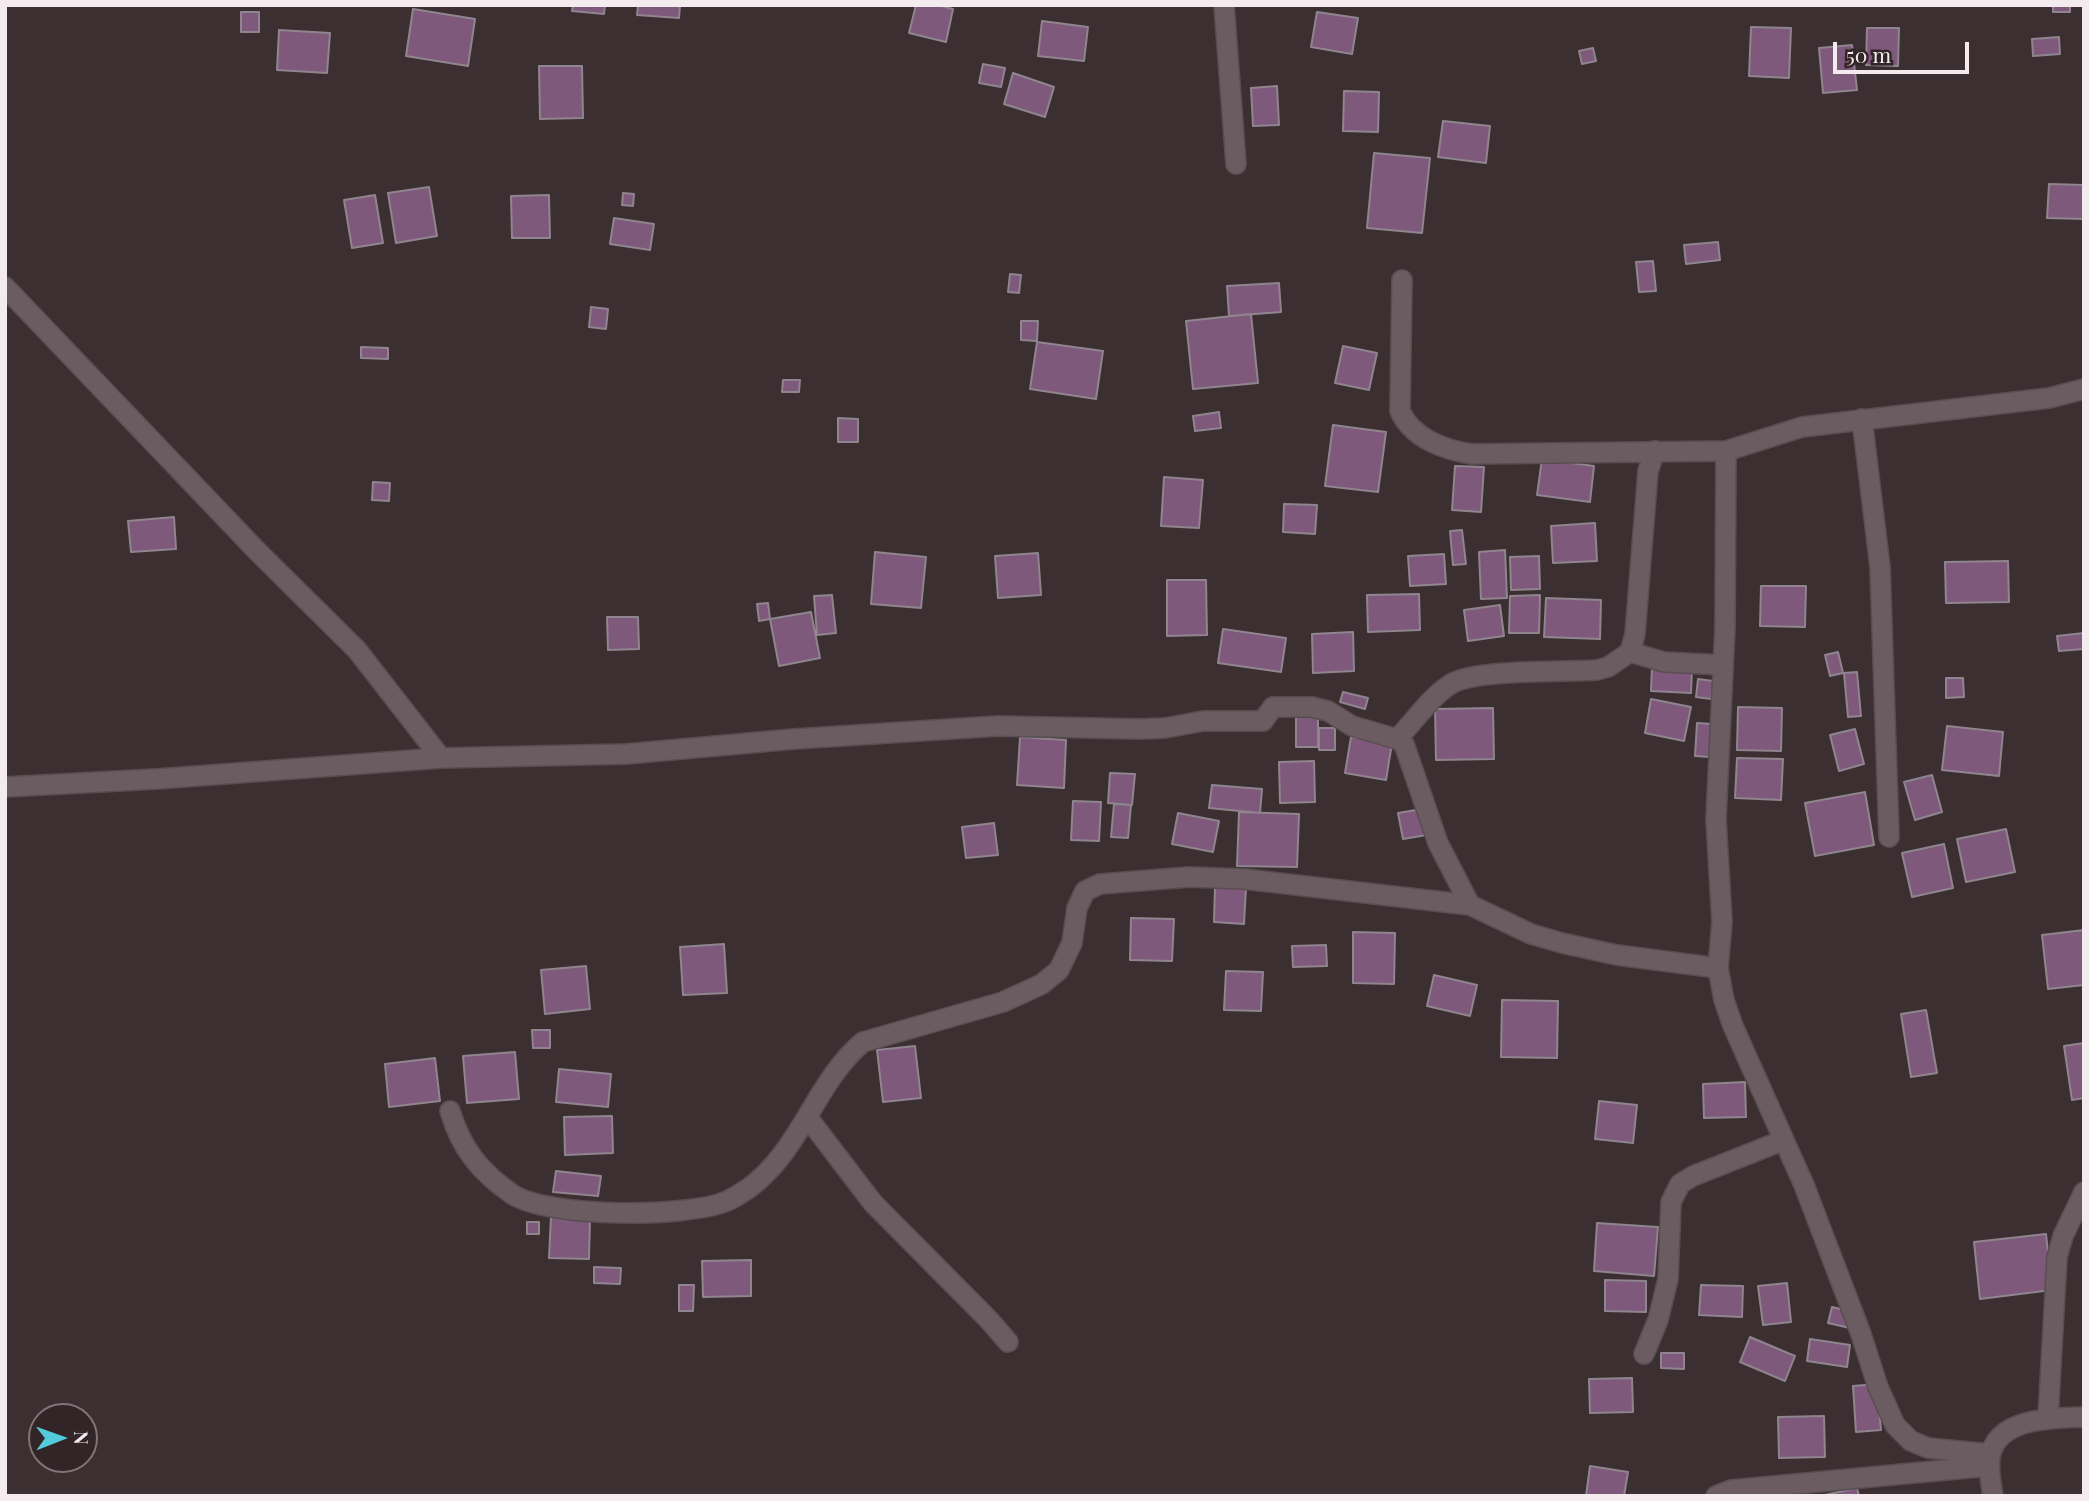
<!DOCTYPE html>
<style>
body{margin:0}
#map{position:relative;width:2089px;height:1501px;overflow:hidden;background:#3b2f32;font-family:"Playfair Display",serif}
canvas{display:block}
.frame{position:absolute;inset:0;border:7px solid #f3ebed;pointer-events:none}
.north{position:absolute;left:28px;top:1403px;width:70px;height:70px;box-sizing:border-box;background:#312528;border:2px solid #7f7477;border-radius:50%;rotate:89deg;font-size:19px;font-weight:700;line-height:28px;text-align:center;color:#f3ebed}
.north::after{content:'';display:block;margin:auto;width:24px;height:32px;background:#54cadd;clip-path:polygon(50% 0,100% 100%,50% 72%,0 100%)}
.scale{position:absolute;left:1833px;top:42px;width:136px;height:32px;box-sizing:border-box;border:4px solid #f3ebed;border-top:0;padding-left:9px;font-size:21px;line-height:24px;white-space:nowrap;color:#f3ebed;-webkit-text-stroke:5px #312528;paint-order:stroke}
</style>
<div id="map">
<canvas width="2089" height="1501"></canvas>
<div class="frame"></div>
<div class="north">N</div>
<div class="scale">50 m</div>
</div>
<script>
const context = document.querySelector('canvas').getContext('2d');
context.lineJoin = 'round';
function fill(path, color) { context.fillStyle = color; context.fill(path, 'evenodd'); }
function strokePath(path, color, width, dash) { context.strokeStyle = color; context.lineWidth = width; context.lineCap = dash ? 'butt' : 'round'; context.setLineDash(dash || []); context.stroke(path); }
const building = new Path2D(`
 M573,5h32l-1,9 -32,-3z
 M638,5h42l-1,13 -42,-3z
 M916,5h22l15,4 -7,33 -37,-9z
 M2053,5h17v7h-17z
 M413,9l62,10 -7,47 -62,-10z
 M241,12h18v20h-18z
 M1317,12l41,6 -6,36 -41,-7z
 M1042,21l46,6 -4,34 -46,-5z
 M1751,27l40,1 -2,50 -40,-2z
 M1867,28h32l-1,38 -32,-1z
 M279,30l51,3 -3,40 -50,-3z
 M2059,37l1,17 -27,2 -1,-17z
 M1852,45l5,45 -34,3 -4,-45z
 M1593,48l3,13 -14,3 -3,-13z
 M983,64l22,4 -4,19 -22,-4z
 M539,66h43l1,52 -43,1z
 M1013,73l41,14 -9,30 -41,-13z
 M1277,86l2,39 -26,1 -2,-38z
 M1344,91l35,1 -1,40 -35,-1z
 M1443,121l47,5 -4,37 -48,-6z
 M1374,153l56,5 -8,75 -55,-5z
 M2049,184l35,1v34l-37,-1z
 M429,187l8,49 -41,7 -8,-50z
 M623,193l11,1 -1,12 -11,-1z
 M375,195l8,48 -31,5 -8,-48z
 M549,195l1,43h-38l-1,-42z
 M614,218l40,6 -4,26 -40,-6z
 M1718,242l2,18 -34,4 -2,-19z
 M1653,261l3,30 -17,1 -3,-30z
 M1010,274l11,1 -2,18 -11,-1z
 M1279,283l2,29 -52,4 -2,-30z
 M591,307l17,2 -2,20 -17,-2z
 M1251,314l7,69 -65,6 -7,-68z
 M1021,321h17l-1,20 -16,-1z
 M1037,342l66,9 -7,48 -66,-10z
 M1343,346l34,7 -8,37 -34,-7z
 M361,347l27,1v11l-27,-1z
 M783,380h17l-1,12h-17z
 M1219,412l2,16 -26,3 -2,-15z
 M838,418l20,1v23h-20z
 M1333,425l53,7 -8,60 -53,-6z
 M1542,459l52,7 -4,36 -53,-7z
 M1455,466l29,1 -3,45 -29,-2z
 M1164,477l39,3 -4,48 -38,-2z
 M373,482l17,1 -1,18 -17,-1z
 M1284,504l33,1 -2,29 -32,-2z
 M174,517l2,32 -45,3 -3,-31z
 M1595,523l2,38 -44,2 -2,-37z
 M1462,530l4,34 -13,1 -3,-34z
 M1505,550l2,48 -26,1 -2,-47z
 M875,552l51,5 -5,51 -50,-4z
 M1038,553l3,42 -43,3 -3,-42z
 M1444,554l2,30 -36,2 -2,-30z
 M1539,556l1,33 -29,1 -1,-33z
 M2008,561l1,41 -63,1 -1,-41z
 M1167,580h39l1,55 -40,1z
 M1761,586h45l-1,41 -45,-1z
 M1419,594l1,36 -52,2 -1,-37z
 M832,595l4,38 -19,2 -3,-39z
 M1540,595l-1,38h-30l1,-37z
 M1546,598l55,2 -1,39 -56,-2z
 M768,603l2,16 -11,2 -2,-17z
 M1500,605l4,31 -36,5 -4,-31z
 M811,612l9,46 -41,8 -9,-47z
 M607,617h31l1,32 -31,1z
 M1223,629l63,9 -5,34 -63,-9z
 M1353,632l1,39 -41,2 -1,-39z
 M2084,633v16l-25,2 -2,-15z
 M1838,652l5,21 -13,3 -5,-21z
 M1652,666l40,2 -1,25 -40,-2z
 M1857,672l4,44 -13,1 -4,-44z
 M1946,678h17l1,19 -18,1z
 M1698,679l15,2 -2,18 -15,-2z
 M1343,692l25,6 -3,11 -25,-7z
 M1651,699l40,8 -7,34 -39,-8z
 M1738,707l44,1 -1,43 -44,-1z
 M1493,708l1,51 -58,1 -1,-51z
 M1296,716h22v31h-22z
 M1697,723l15,1 -2,33 -15,-1z
 M1947,726l56,6 -4,44 -57,-6z
 M1319,728h16v22h-16z
 M1855,729l9,35 -25,7 -9,-36z
 M1020,737l46,3 -2,48 -47,-3z
 M1351,737l41,6 -6,37 -41,-7z
 M1737,758l46,1 -2,41 -46,-2z
 M1314,761l1,41 -35,1 -1,-41z
 M1110,773l25,1 -3,31 -24,-2z
 M1932,775l10,37 -27,8 -11,-38z
 M1212,785l50,4 -2,24 -51,-5z
 M1865,792l9,53 -59,11 -10,-53z
 M1073,801l28,1 -2,39 -28,-1z
 M1114,804l17,1 -3,33 -17,-1z
 M1422,809l5,26 -24,4 -5,-26z
 M1239,812l60,2 -2,53 -60,-1z
 M1178,813l41,8 -6,31 -41,-8z
 M994,823l4,32 -32,3 -4,-31z
 M2006,829l9,43 -49,10 -9,-43z
 M1944,844l9,44 -41,9 -10,-44z
 M1215,886l31,2 -2,36 -30,-2z
 M1131,918l43,1 -2,42 -42,-1z
 M2084,930v55l-36,4 -6,-54z
 M1353,932l42,1 -1,51 -41,-1z
 M724,944l3,49 -44,2 -3,-48z
 M1326,945l1,21 -34,1 -1,-21z
 M586,966l4,43 -45,5 -4,-44z
 M1226,971l37,1 -2,39 -37,-1z
 M1434,975l43,10 -7,31 -43,-10z
 M1502,1000l56,1 -1,57 -56,-1z
 M1926,1010l11,63 -26,4 -10,-63z
 M532,1030h18v18h-17z
 M2084,1043v55l-12,2 -8,-54z
 M915,1046l6,52 -38,4 -6,-52z
 M515,1052l4,47 -52,4 -4,-47z
 M435,1058l5,43 -51,6 -4,-43z
 M559,1069l52,5 -3,33 -52,-5z
 M1745,1082l1,35 -42,1 -1,-34z
 M1599,1101l38,4 -4,38 -38,-4z
 M612,1116l1,37 -48,2 -1,-38z
 M556,1171l45,5 -3,20 -45,-4z
 M551,1217l39,2 -1,40 -40,-1z
 M527,1222h12v12h-12z
 M1597,1223l61,4 -4,49 -60,-5z
 M2046,1234l6,56 -72,9 -6,-57z
 M751,1260v36l-48,1 -1,-36z
 M594,1267l27,1 -1,16 -26,-1z
 M1605,1280l41,1v31l-41,-1z
 M1787,1283l4,39 -28,3 -5,-39z
 M679,1285h15l-1,26h-14z
 M1701,1285l42,1 -1,31 -43,-2z
 M1832,1307l25,6 -3,16 -26,-6z
 M1750,1337l45,19 -10,25 -45,-19z
 M1810,1339l40,6 -3,22 -40,-6z
 M1661,1353h23v16l-23,-1z
 M1632,1378l1,34 -43,1 -1,-34z
 M1877,1384l4,46 -25,2 -3,-46z
 M1824,1416l1,41 -46,1 -1,-41z
 M1590,1466l38,6 -4,24h-38z
 M1857,1488l2,8h-39z`);
fill(building, '#7f597b');
strokePath(building, '#8f858e', 2);
const minor = new Path2D(`
 M1224,5l12,159
 M1402,280l-2,131c12,27 44,39 72,43l254,-3 76,-24 247,-29 35,-9
 M5,287l253,265 99,98 84,108
 M1862,419l18,148 9,270
 M1726,451l-1,176 -9,192 6,103 -4,46 6,32 9,26 71,159 57,149 17,53 17,38 16,16 17,7 62,6
 M1630,652l34,10 59,3
 M1397,739c17,-17 33,-42 54,-55 23,-15 114,-12 146,-14l11,-3 22,-15 5,-18 13,-163 7,-20
 M5,787l151,-8 285,-21 185,-4 168,-15 204,-13 142,3 25,-1 38,-7h60l10,-14h39l16,4 24,15 45,13 7,5 34,99 32,62 61,29 31,9 55,12 101,13
 M450,1111c11,37 30,61 62,83 36,24 175,24 215,7 7,-3 16,-9 22,-13 52,-38 67,-107 114,-146l140,-40 39,-18 17,-14 13,-27 5,-35 8,-17 15,-7 89,-7 55,2 226,26
 M808,1118l65,85 116,117 19,22
 M1644,1354l14,-34 10,-41 3,-77 9,-18 13,-8 91,-36
 M2048,1418l9,-161 6,-21 21,-44
 M1716,1496l15,-6 258,-24
 M1993,1496c-2,-13 -5,-26 -3,-39 7,-40 63,-39 94,-40`);
strokePath(minor, '#584e51', 22);
strokePath(minor, '#6a5c60', 19);
</script>
